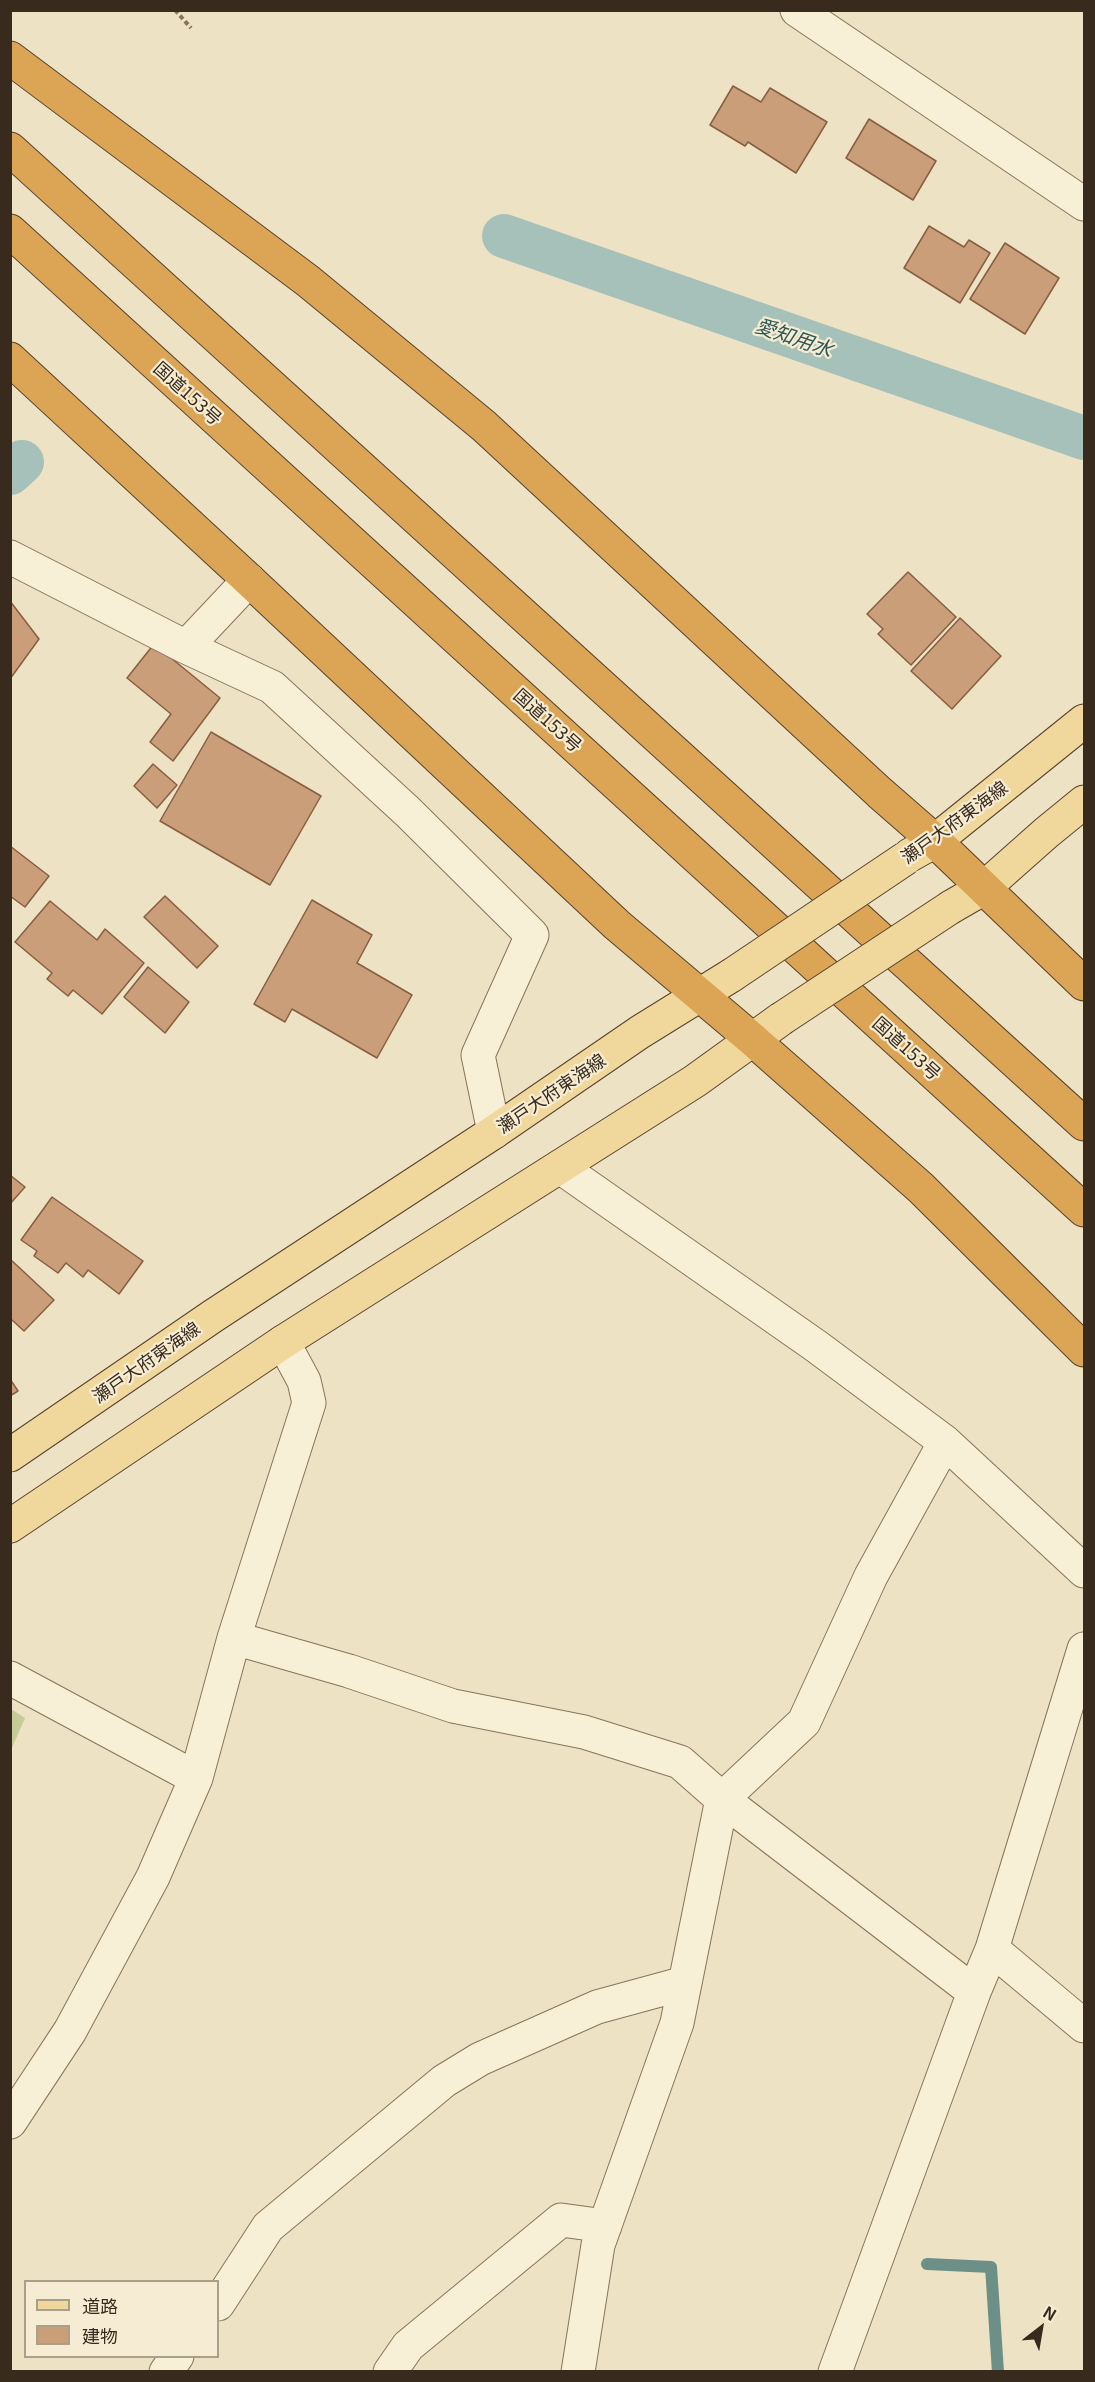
<!DOCTYPE html>
<meta charset="utf-8">
<style>
body{margin:0}
#map{position:relative;width:1095px;height:2382px;overflow:hidden;background:#eee2c4;font-family:Georgia,"Noto Sans JP",serif}
canvas{display:block}
.frame{position:absolute;inset:0;border:12px solid #382b1e;pointer-events:none}
.legend{position:absolute;left:24px;top:2280px;width:195px;height:78px;box-sizing:border-box;background:#f5ecd3;border:2px solid #a99f8b;margin:0;padding:8px 10px;list-style:none;font-size:18px;color:#382b1e}
.legend li{display:flex;align-items:center;gap:12px;height:30px}
.legend b{width:30px;border:2px solid #a99f8b}
.north{position:absolute;left:1011px;top:2298px;width:60px;height:60px;-webkit-text-stroke:4px #f5ecd3;paint-order:stroke;rotate:31deg;font-size:16px;font-weight:700;line-height:24px;text-align:center;color:#382b1e}
.north::after{content:'';display:block;margin:auto;width:21px;height:27px;background:#382b1e;clip-path:polygon(50% 0,100% 100%,50% 72%,0 100%)}
</style>
<div id="map">
<canvas width="1095" height="2382"></canvas>
<div class="frame"></div>
<ul class="legend">
<li><b style="height:8px;background:#f0d89c"></b>道路</li>
<li><b style="height:16px;background:#cb9e7a"></b>建物</li>
</ul>
<div class="north">N</div>
</div>
<script>
const context = document.querySelector('canvas').getContext('2d');
context.lineJoin = 'round';
function fill(path, color) { context.fillStyle = color; context.fill(path, 'evenodd'); }
function strokePath(path, color, width, dash) { context.strokeStyle = color; context.lineWidth = width; context.lineCap = dash ? 'butt' : 'round'; context.setLineDash(dash || []); context.stroke(path); }
function drawText(font, color, halo, rows, align = 'center') {
  context.font = font + ' Georgia,"Noto Sans JP",serif'; context.lineWidth = 4.5; context.setLineDash([]); context.textBaseline = 'middle'; context.strokeStyle = halo; context.fillStyle = color; for (const [text, x, y, turn = 0] of rows) {
    context.save(); context.translate(x, y); context.rotate((+turn || 0) * Math.PI / 180); context.textAlign = isNaN(turn) ? turn : align; if (halo) context.strokeText(text, 0, 0); context.fillText(text, 0, 0); context.restore();
  }
}
fill(new Path2D(`
 M11,1709l14,9 -14,32z`), '#c4cc98');
strokePath(new Path2D(`
 M927,2264l64,3 7,105`), '#6c8f87', 12);
strokePath(new Path2D(`
 M504,236l580,202
 M10,473l12,-11`), '#a6c1b9', 44);
const building = new Path2D(`
 M733,86l28,16 9,-14 57,34 -31,51 -48,-31 -3,4 -35,-21z
 M869,119l67,42 -23,39 -67,-42z
 M929,226l35,21 5,-7 21,13 -30,50 -56,-35z
 M1005,243l54,35 -34,56 -55,-35z
 M908,572l48,45 -45,48 -33,-31 5,-5 -16,-15z
 M10,601l29,38 -29,40z
 M960,618l41,38 -49,53 -41,-38z
 M154,644l66,54 -47,63 -23,-19 21,-28 -44,-36z
 M211,732l110,64 -51,89 -110,-64z
 M153,764l24,21 -20,23 -23,-22z
 M10,846l39,30 -24,31 -15,-11z
 M165,896l53,50 -21,22 -53,-51z
 M312,900l60,35 -15,28 55,32 -35,63 -85,-49 -7,13 -31,-18z
 M50,901l47,39 8,-11 39,34 -42,51 -29,-24 -5,6 -21,-17 5,-6 -37,-31z
 M148,967l41,35 -24,31 -41,-36z
 M10,1175l15,12 -15,17z
 M52,1197l91,64 -24,33 -31,-24 -5,7 -17,-14 -8,10 -24,-17 3,-5 -16,-11z
 M10,1259l44,41 -30,31 -12,-11 -2,1z
 M10,1379l8,12 -8,5z`);
fill(building, '#cb9e7a');
strokePath(building, '#875e40', 1.5);
const minor = new Path2D(`
 M797,10l287,194
 M10,557l176,90 63,-67
 M186,647l86,40 136,125 124,123 -54,120 16,77
 M945,1442l139,129
 M234,1638l115,33 104,35 131,26 96,30 42,37 82,-77 67,-146 74,-134 -129,-96 -256,-179
 M10,1678l186,100
 M992,1949l92,77
 M10,2122l60,-91 83,-154 43,-99 38,-140 75,-235 -5,-22 -21,-39
 M218,2304l50,-77 176,-146 36,-22 117,-52 88,-24
 M166,2372l11,-16
 M390,2372l18,-26 153,-126 44,6
 M578,2372l20,-127 79,-222 45,-224 252,193
 M835,2372l139,-380 18,-43 92,-300`);
const major = new Path2D(`
 M910,855l25,-14 149,-120
 M951,907l33,-19 62,-55 38,-31
 M10,1455l203,-139 281,-184 146,-100 92,-57
 M10,1526l273,-184 412,-261 86,-62`);
const highway = new Path2D(`
 M10,58l298,223 176,145 396,367 55,48 149,143
 M10,149l1074,975
 M10,231l1074,979
 M10,359l239,221 368,345 135,114 169,149 163,162`);
strokePath(minor, '#88745a', 35);
strokePath(major, '#56422f', 35);
strokePath(highway, '#56422f', 35);
strokePath(new Path2D(`
 M175,10l16,18`), '#88745a', 4, [4.5, 3]);
strokePath(minor, '#f8efd7', 33);
strokePath(major, '#f0d89c', 33);
strokePath(highway, '#dca555', 33);
const majorBridge = new Path2D(`
 M732,975l174,-117
 M781,1019l170,-112`);
strokePath(majorBridge, '#56422f', 35, []);
strokePath(majorBridge, '#f0d89c', 33);
drawText('18px', '#382b1e', '#f5ecd3', [
 ["国道153号",188,393,42],
 ["国道153号",548,720,42],
 ["瀬戸大府東海線",954,822,-36],
 ["国道153号",907,1048,42],
 ["瀬戸大府東海線",551,1093,-34],
 ["瀬戸大府東海線",146,1362,-35]
]);
drawText('italic 20px', '#2e5756', '#f5ecd3', [
 ["愛知用水",794,337,19]
]);
</script>
